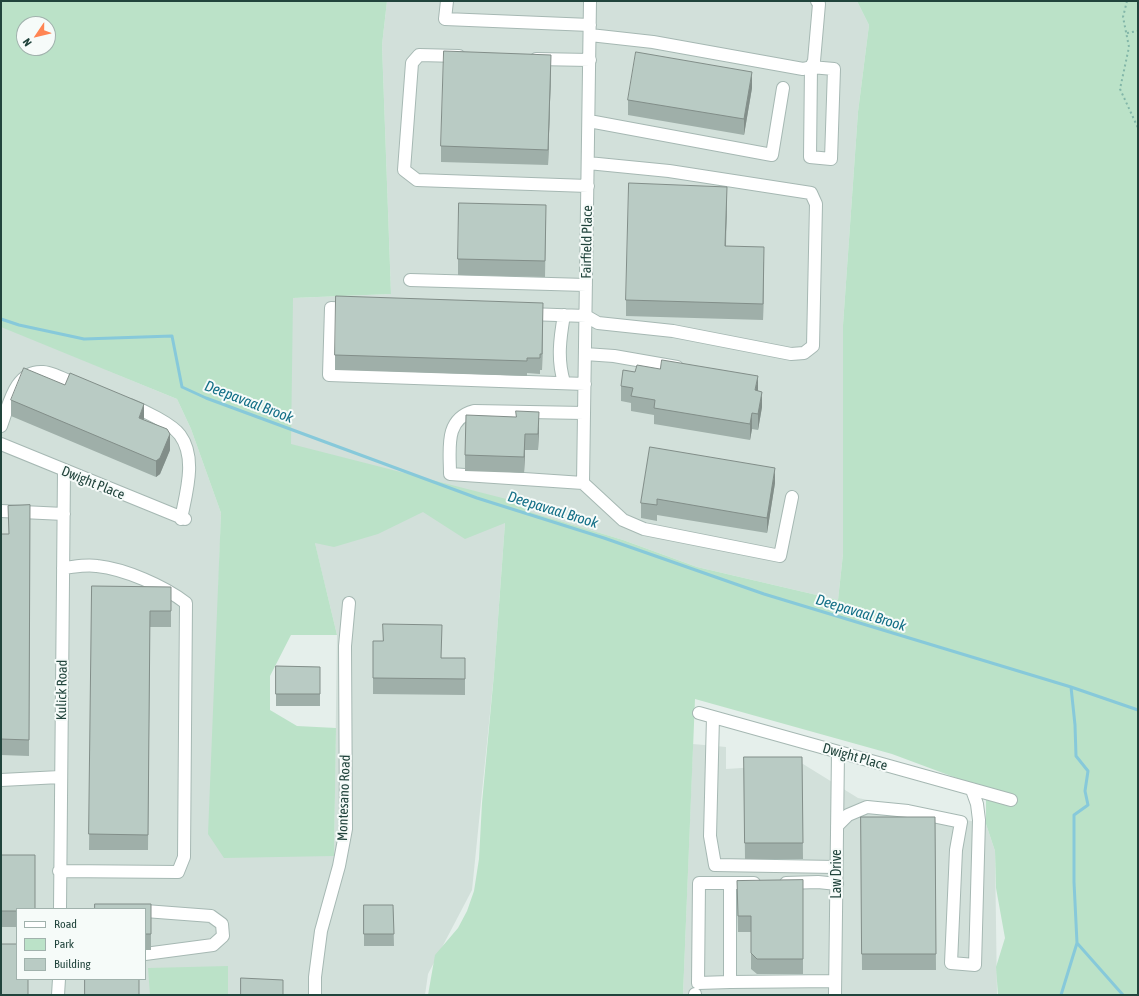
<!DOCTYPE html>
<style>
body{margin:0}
#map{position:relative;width:1139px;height:996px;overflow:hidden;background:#e5efeb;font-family:"Asap Condensed",sans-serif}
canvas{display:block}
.frame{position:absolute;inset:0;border:2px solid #21443c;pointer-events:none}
.legend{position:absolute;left:16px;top:908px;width:130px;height:72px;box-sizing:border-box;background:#f6fbf9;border:1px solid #a1b2ad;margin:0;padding:5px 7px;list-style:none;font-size:12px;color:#21443c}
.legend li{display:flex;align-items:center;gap:8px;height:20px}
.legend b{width:20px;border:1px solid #a1b2ad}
.north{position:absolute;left:16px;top:16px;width:40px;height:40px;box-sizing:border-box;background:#f6fbf9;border:1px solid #a1b2ad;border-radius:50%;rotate:235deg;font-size:11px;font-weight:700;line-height:16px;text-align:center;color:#21443c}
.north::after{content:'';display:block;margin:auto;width:14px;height:18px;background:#ff8553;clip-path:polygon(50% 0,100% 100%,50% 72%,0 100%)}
</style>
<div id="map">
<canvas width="1139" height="996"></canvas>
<div class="frame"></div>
<ul class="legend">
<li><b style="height:5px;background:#fff"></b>Road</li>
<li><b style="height:11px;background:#bbe2c8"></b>Park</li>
<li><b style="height:11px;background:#b9cbc4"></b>Building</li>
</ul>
<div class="north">N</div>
</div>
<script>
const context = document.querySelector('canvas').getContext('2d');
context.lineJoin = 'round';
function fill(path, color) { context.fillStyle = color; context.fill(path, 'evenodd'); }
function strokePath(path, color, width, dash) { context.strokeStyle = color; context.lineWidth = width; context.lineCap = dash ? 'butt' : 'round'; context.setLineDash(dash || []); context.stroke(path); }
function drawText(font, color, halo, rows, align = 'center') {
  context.font = font + ' "Asap Condensed",sans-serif'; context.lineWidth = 4; context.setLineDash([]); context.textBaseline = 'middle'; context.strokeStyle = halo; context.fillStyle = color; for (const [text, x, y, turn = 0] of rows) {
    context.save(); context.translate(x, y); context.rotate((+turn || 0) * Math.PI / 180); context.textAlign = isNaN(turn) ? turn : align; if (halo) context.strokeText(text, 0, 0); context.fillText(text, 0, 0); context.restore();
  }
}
fill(new Path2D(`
 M1,1h294l-2,297 98,-4 -9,-249 5,-44h470l12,24 -11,87 -15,213v229l-5,46 -141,-33 -74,-27 -97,-29 -21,12 -11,151 -22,216 -44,84 -3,21h-424zM24,24h24v24h-24zM104,369l187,75 46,191 -3,221 -116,-250 3,-93 -30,-84 -14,-30zM17,909h128v70h-128z
 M693,744l33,3v22l77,-5 55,34 128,26 9,27 2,144h-314z`), '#d2e0da');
fill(new Path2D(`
 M1,1h386l-5,44 9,249 -98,4 -2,146 235,60 1,7 96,29 74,27 141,33 5,-46v-229l15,-213 11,-87 -12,-24h281v994h-140l-2,-28 9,-29 -9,-50 -1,-37 -9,-27v-35l-94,-35 -197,-55 -12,296h-255l7,-40 23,-27 9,-17 7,-20 5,-32 3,-56 12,-129 11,-151 -40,16 -42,-27 -45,22 -44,13 -19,-4 22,92h-46l-21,41v34l27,16 39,2 -2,128 -110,2 -16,-24 13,-321 -30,-84 -14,-30 -176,-72zM24,24h24v24h-24z
 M228,966v29h-78l-2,-27z`), '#bbe2c8');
strokePath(new Path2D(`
 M1,319l18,6 65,14 88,-3 10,51 24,11 271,100 127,40 160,56 307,93 67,23
 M1071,687l4,38 1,31 12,15 -3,20 3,14 -14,10v67l3,61 46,52
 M1061,995l16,-52`), '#87c9da', 3);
const minor = new Path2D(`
 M447,1l-2,18 145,6
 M590,35l63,7 150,27 8,-2 3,-6 5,-57 -2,-3
 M459,56l-40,-1 -7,8 -8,107 13,10 171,6
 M536,59l54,1
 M811,67l23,2 -3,90 -21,-2z
 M589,121l183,34 11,-67
 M410,280l176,5
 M352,309l-21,-1 -2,67 256,9
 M528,314l58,2 12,7 75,8 118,23 13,-1 9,-7 3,-142 -5,-11 -142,-22 -81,-8
 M585,354l29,2 63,11
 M564,382c-7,-22 -4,-44 0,-67
 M130,405c13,5 42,19 50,30 17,23 6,58 1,84
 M584,413l-110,-2c-30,8 -24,38 -24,63l133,9 40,37 21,9 136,27 12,-59
 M1,426c8,-21 14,-56 42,-54 12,1 27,10 38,15
 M1,444l184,75
 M583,483l7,-482
 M1,511l63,3
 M699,713l312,87
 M713,717l-3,119 5,29 121,2
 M1,780l59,-3
 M837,826l11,-11 19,-8 41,4 53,11 -5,28 -5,113 24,2 4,-145 -2,-16 -5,-14
 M59,871l119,1 6,-15 2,-254c-22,-17 -61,-34 -89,-37 -11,-2 -23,1 -34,2
 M786,883l32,-1 19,2
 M730,884v98l-32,1 1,-100h55
 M60,909l4,-438
 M145,911l66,5 11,8 1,12 -10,9 -68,9
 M730,982l105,-1
 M58,995l1,-16
 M315,995v-18l6,-46 18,-65 7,-37 -1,-183 4,-43
 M695,995v-1
 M835,995l3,-243`);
strokePath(minor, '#a6b8b3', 14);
strokePath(new Path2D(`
 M1127,1l-4,16 6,30 -9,42 18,39
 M1127,33l11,-2`), '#82b6a8', 2, [2, 3]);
strokePath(minor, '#fff', 12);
fill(new Path2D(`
 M551,70l-3,95 -107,-3v-16z
 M752,88l-8,47 -116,-20v-15z
 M727,202l-1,44 38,16 -1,58 -137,-4v-16z
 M546,220l-1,57 -87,-2v-16z
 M543,319l-1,51h-2v4l-13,-1v3l-192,-6v-15z
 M635,372l123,19 4,16 -4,23 -6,-1 -2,11 -96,-16v-9l-23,-4v-8l-10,-2v-15z
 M11,400l133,20 26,30 -10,24 -4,3 -145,-61z
 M539,427l-1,23h-13l-1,23 -59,-2v-16z
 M650,447l125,36 -8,50 -110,-18v6l-16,-3v-15z
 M30,505l-1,251 -28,-1v-221h8l-1,-28z
 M92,586l79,1v40h-21l-2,223h-59z
 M373,641l69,17h23v37l-92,-1z
 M276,666l44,1v39h-44z
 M744,757h58l1,102h-58z
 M861,817h74l1,153h-74z
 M1,855l16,54v18h-16z
 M803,880v94h-46l-6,-5v-37h-13l-1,-51z
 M151,904v46h-6v-41z
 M364,905h29l1,41h-30z`), '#9fafa9');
fill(new Path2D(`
 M551,55v15l-3,95v-15z
 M752,72v16l-8,47v-16z
 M727,187v15l-2,59v-15z
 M764,247v15l-1,58v-16z
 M543,303v16l-1,51v-16z
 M758,376v16l-3,-2z
 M762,392v15l-4,23v-16z
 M144,404v16l-5,-2z
 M539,412v15l-1,23v-16z
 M752,413v16l-2,11v-16z
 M170,434v16l-10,24 -4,3v-16z
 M525,434v16l-1,23v-16z
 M775,468v15l-8,50v-15z`), '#828e89');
const building = new Path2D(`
 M444,51l107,4 -3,95 -107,-4z
 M636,52l116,20 -8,47 -116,-19z
 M629,183l98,4 -2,59 39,1 -1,57 -137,-4z
 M459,203l87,2 -1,56 -87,-2z
 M336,296l207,7 -1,51h-2v4h-13v3l-192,-6z
 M662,360l96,16 -3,14 7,2 -4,22 -6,-1 -2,11 -96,-16 1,-8 -24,-4 2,-8 -12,-2 2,-16 12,2 2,-7 23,4z
 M24,368l41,17 5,-12 74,31 -5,14 28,11 3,5 -10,24 -4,3 -145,-61z
 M516,411l23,1 -1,22h-13l-1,23 -59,-2 1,-40 50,2z
 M650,447l125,21 -8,50 -110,-19v6l-16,-2z
 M30,505l-1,235 -28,-1v-205h8l-1,-28z
 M92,586l79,1v24h-21l-2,224 -59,-1z
 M383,624l59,1 -1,33h24v21l-92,-1v-37h10z
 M276,666l44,1v27h-44z
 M744,757h58l1,86h-58z
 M861,817h74l1,137h-74z
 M1,855h34v54h-18v2h-16z
 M803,880v79h-46l-6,-6v-37h-13l-1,-35z
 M95,904h56v30h-6v-25h-50z
 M364,905h29l1,29h-30z
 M1,944h16v35h11v16h-27z
 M241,978l42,2v15h-42z
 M85,979h54v16h-54z`);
fill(building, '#b9cbc4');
strokePath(building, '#828e89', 1);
drawText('14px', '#21443c', '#f6fbf9', [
 ["Fairfield Place",587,242,-89],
 ["Dwight Place",93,483,22],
 ["Kulick Road",62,690,-89],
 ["Dwight Place",855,757,16],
 ["Montesano Road",344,798,-88],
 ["Law Drive",837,874,-90]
]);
drawText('italic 15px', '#136f87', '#f6fbf9', [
 ["Deepavaal Brook",249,402,21],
 ["Deepavaal Brook",553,510,17],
 ["Deepavaal Brook",861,613,17]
]);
</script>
